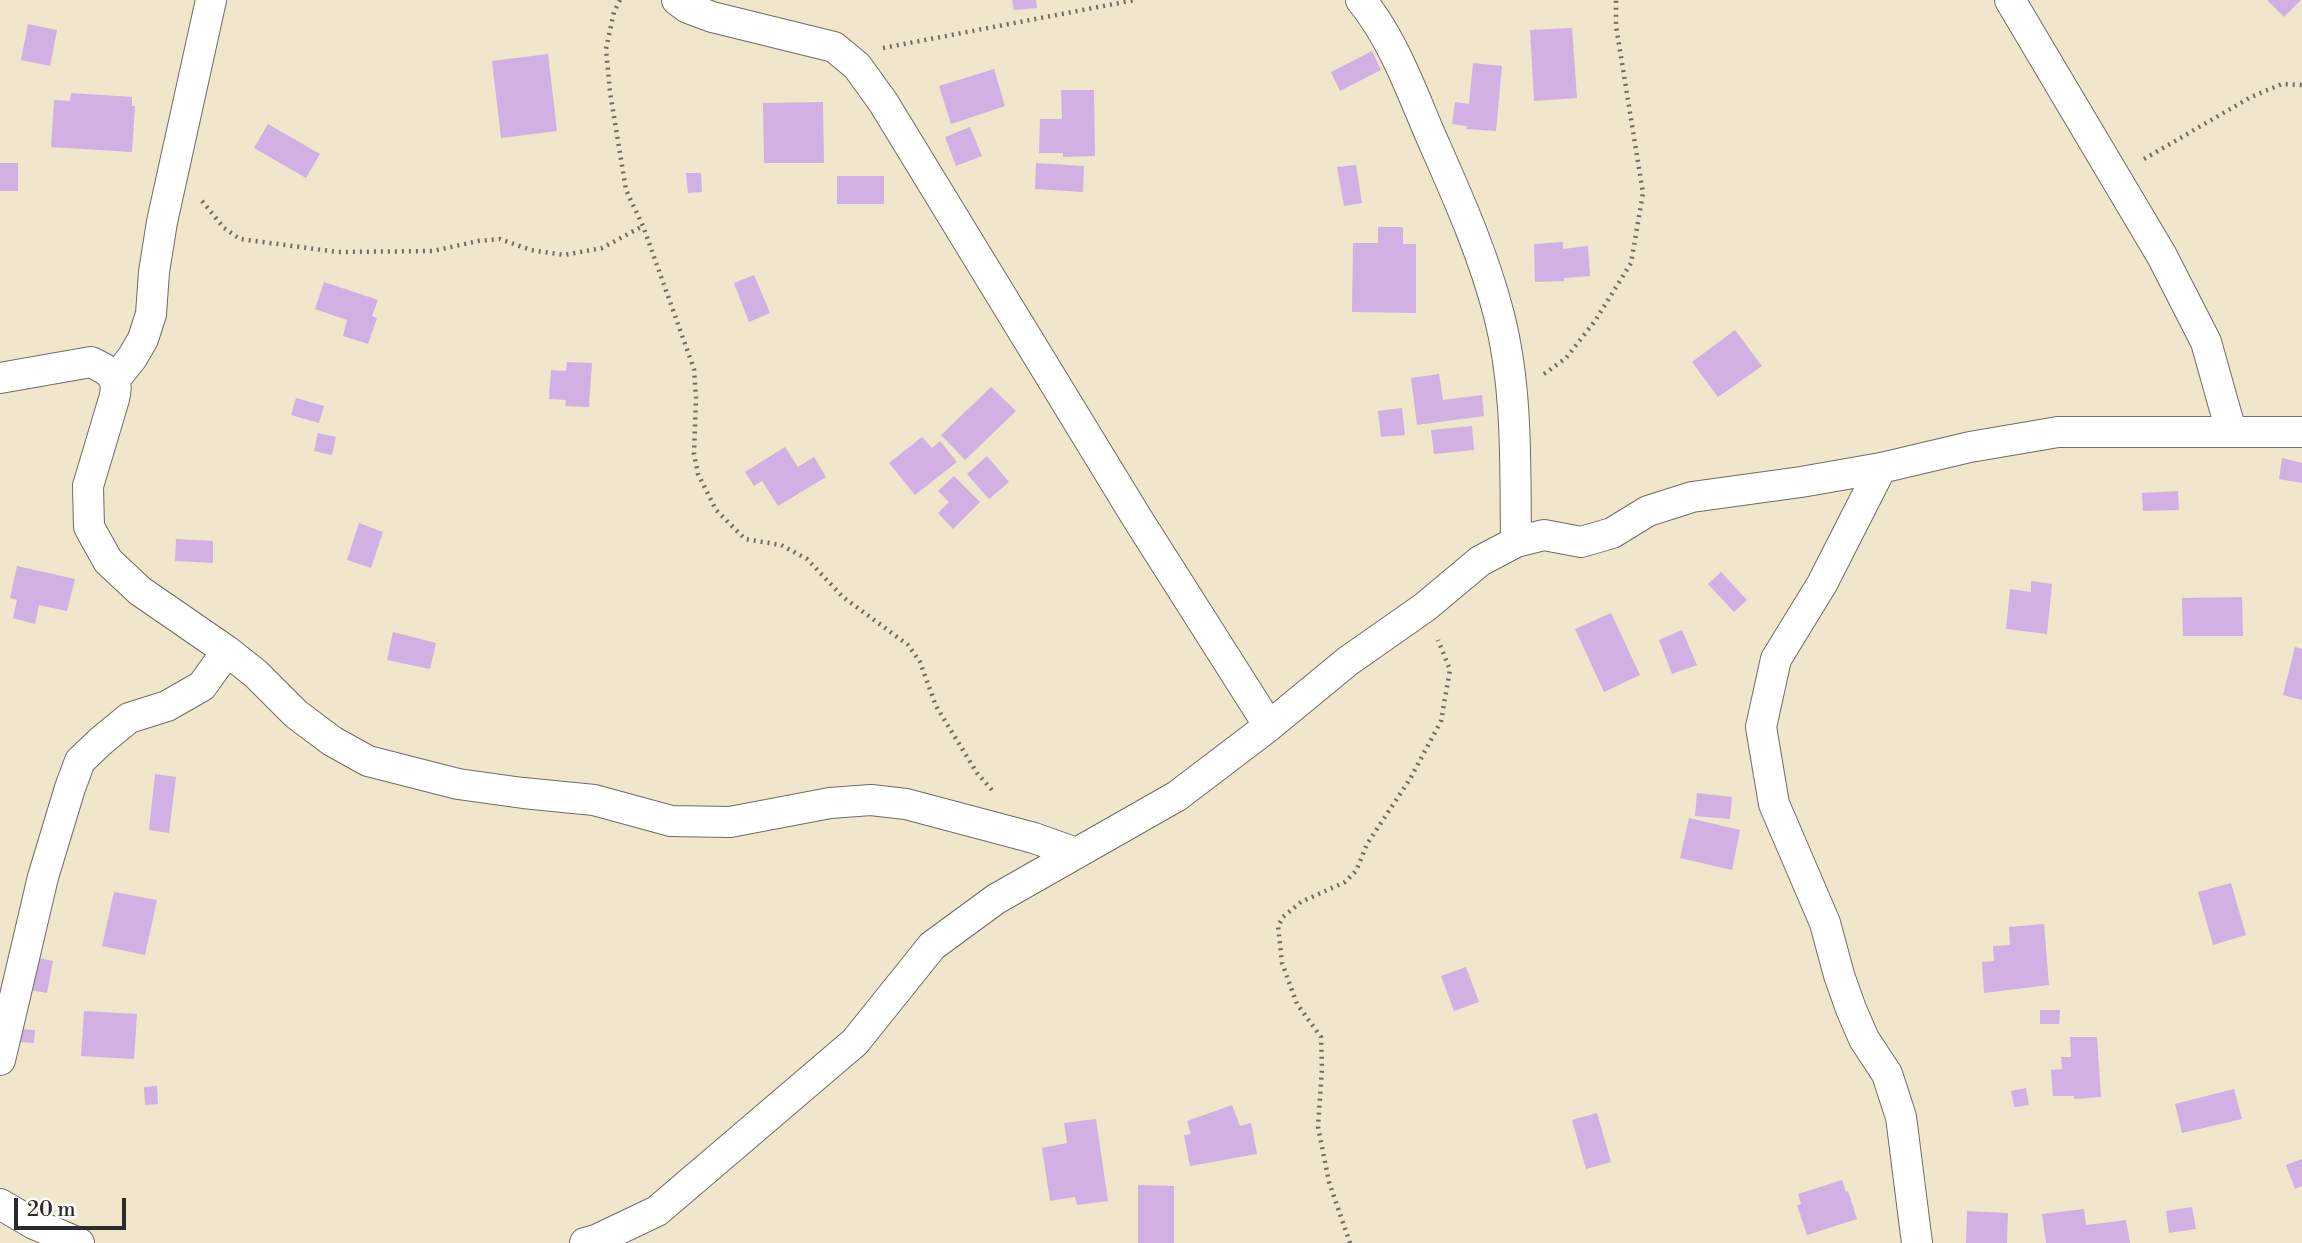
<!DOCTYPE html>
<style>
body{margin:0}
#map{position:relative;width:2302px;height:1243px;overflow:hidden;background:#efe6cb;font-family:"Libre Bodoni",serif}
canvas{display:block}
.scale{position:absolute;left:14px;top:1198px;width:112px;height:32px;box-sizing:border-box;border:4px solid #2b2b2b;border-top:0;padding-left:9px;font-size:21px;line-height:24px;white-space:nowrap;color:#2b2b2b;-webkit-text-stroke:5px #fdfcf7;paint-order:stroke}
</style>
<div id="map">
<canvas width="2302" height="1243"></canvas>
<div class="scale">20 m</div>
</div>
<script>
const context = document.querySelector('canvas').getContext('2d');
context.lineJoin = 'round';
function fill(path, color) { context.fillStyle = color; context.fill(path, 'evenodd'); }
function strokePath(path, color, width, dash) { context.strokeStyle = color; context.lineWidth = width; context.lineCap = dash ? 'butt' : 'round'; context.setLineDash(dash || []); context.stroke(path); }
fill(new Path2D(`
 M1012,0h24l1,8 -23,2z
 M2267,0h34l-17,17z
 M28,24l29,6 -7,36 -29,-6z
 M1572,28l5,70 -43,3 -4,-71z
 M1372,51l9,19 -41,21 -9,-19z
 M548,54l9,77 -56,7 -9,-77z
 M1473,63l29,3 -6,65 -30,-2 1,-3 -15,-2 3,-22 14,2z
 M994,69l11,37 -54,18 -12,-38z
 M1061,90h33l1,66 -32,1v-4h-24l1,-34h22z
 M71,93l61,4v9h3l-3,46 -81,-5 3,-47 16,1z
 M823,102l1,61h-60l-1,-60z
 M268,124l52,30 -14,24 -52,-30z
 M970,127l12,29 -26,10 -11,-29z
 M0,163h18v28h-18z
 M1036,163l48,3 -1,26 -48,-3z
 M1356,165l6,38 -18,3 -7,-39z
 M686,173h15l1,19 -14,1z
 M837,176h47v28h-47z
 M1378,227h25v17h13v69l-64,-1 1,-69h25z
 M1563,242v7l25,-3 2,30 -26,2v3l-29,1 -1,-38z
 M754,275l16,38 -21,9 -15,-39z
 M324,282l54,18 -6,16 5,2 -9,26 -25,-8 4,-16 -32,-11z
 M1735,330l27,36 -44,31 -26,-35z
 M567,362l25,1 -3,44 -24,-1 1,-6 -17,-1 2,-29 15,1z
 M1439,374l4,26 39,-5 2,21 -67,9 -6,-47z
 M991,387l25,24 -51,49 -24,-25z
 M296,398l28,8 -5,17 -28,-8z
 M1402,408l3,27 -24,2 -3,-26z
 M1472,426l2,24 -40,4 -3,-24z
 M318,433l18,4 -4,18 -18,-4z
 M922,437l10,11 8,-7 17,21 -42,33 -26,-32z
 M785,447l13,20 16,-10 12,20 -48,29 -16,-25 -8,5 -9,-14z
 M987,456l22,26 -20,17 -22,-25z
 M2282,458l20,5v20l-23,-4z
 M954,476l26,26 -27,27 -15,-16 11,-11 -11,-11z
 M2178,491l1,19 -36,1 -1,-18z
 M359,523l24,9 -12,36 -24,-8z
 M176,539l37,2v22l-38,-2z
 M17,566l58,13 -8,32 -28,-6 -4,19 -22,-6 4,-18 -7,-2z
 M1721,572l26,28 -13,12 -26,-28z
 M2031,581l21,3 -5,50 -41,-5 4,-40 21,3z
 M2242,597l1,39h-60l-1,-38z
 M1611,613l29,62 -36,17 -29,-63z
 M1682,630l15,35 -25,9 -13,-34z
 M393,632l43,11 -6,26 -43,-9z
 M2295,647l7,2v51l-19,-5z
 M155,774l21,3 -7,56 -20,-3z
 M1697,793l35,4 -2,22 -35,-3z
 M1689,818l51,12 -8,40 -52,-12z
 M2231,883l15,52 -33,10 -15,-53z
 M114,892l43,8 -12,55 -43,-9z
 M2044,924l5,61 -65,8 -2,-31 12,-1 -1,-15 17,-1 -1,-18z
 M25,955l28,6 -6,32 -28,-5z
 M1466,967l13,35 -25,9 -13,-35z
 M2040,1010h20l-1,14h-19z
 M84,1011l53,3 -3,45 -53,-3z
 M16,1029l19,1 -1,13 -19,-1z
 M2070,1037h27l4,60 -27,2v-3h-21l-2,-26 11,-1 -1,-12h10z
 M157,1086l1,18 -13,1 -1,-18z
 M2026,1088l3,17 -15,2 -3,-16z
 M2234,1089l8,30 -60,14 -7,-29z
 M1232,1105l8,21 11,-3 6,31 -67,12 -6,-31 7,-1 -4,-13z
 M1597,1113l14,49 -25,7 -14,-49z
 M1096,1119l12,82 -31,4 -2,-8 -25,4 -8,-53 25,-5 -3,-20z
 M2302,1159v27l-7,3 -9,-24z
 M1842,1180l4,12 2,-1 9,28 -50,16 -10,-30 4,-1 -3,-10z
 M1138,1185l36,1v57h-36z
 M2192,1207l4,22 -27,4 -3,-22z
 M2084,1209l2,16 40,-5 4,23h-84l-4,-29z
 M1967,1211l41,2 -1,30h-41z`), '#d1b0e4');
const minor = new Path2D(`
 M677,0l11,8 24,9 122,30 23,19 26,36 254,416 132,208
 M1361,0c31,38 49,87 68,132 26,59 54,120 70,183 19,74 16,152 17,227
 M2010,0l152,256 44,86 25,89
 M0,378l91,-16c19,9 29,15 23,37l-26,87 1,41 19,34 32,30 87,60 29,23 40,40 36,27 36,20 90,23 65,9 71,7 77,21 59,1 100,-19 41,-3 35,4 128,34 42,15
 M115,379l17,-21 11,-19 8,-25 3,-42 8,-50 49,-222
 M1881,468l-59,116 -46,75 -15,68 13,77 51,119 14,52 12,34 13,30 23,35 14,43 16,126
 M0,1060l43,-183 27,-89 10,-27 21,-20 28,-23 38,-12 35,-20 25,-35
 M0,1204l34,20 45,19
 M585,1243l11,-3 61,-29 198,-169 77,-96 64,-47 181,-103 92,-70 79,-65 77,-54 55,-46 36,-19 28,-7 37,7 31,-9 36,-22 44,-14 109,-15 80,-14 89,-21 88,-15h244`);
strokePath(minor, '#706c63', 32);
strokePath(new Path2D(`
 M620,0l-6,12 -8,37 4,43 16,98 17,36 51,143 2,29 -2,56 4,20 18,36 29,29 36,6 26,14 36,38 65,48 12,17 16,44 41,67 15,17
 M883,48l252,-48
 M2144,159l107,-62 31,-13 20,1
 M202,201l22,27 16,11 98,13 95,-1 45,-10 22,-2 31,11 33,5 38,-7 41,-22
 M1544,374l22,-16 29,-37 36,-58 12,-70 -27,-167v-26
 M1350,1243l-21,-61 -11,-55 4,-59 -1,-31 -24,-33 -15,-41 -4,-37 5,-9 18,-15 44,-20 11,-11 11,-27 43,-65 31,-58 9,-51 -12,-30`), '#706c63', 4.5, [2, 5]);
strokePath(minor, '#fff', 30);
</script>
